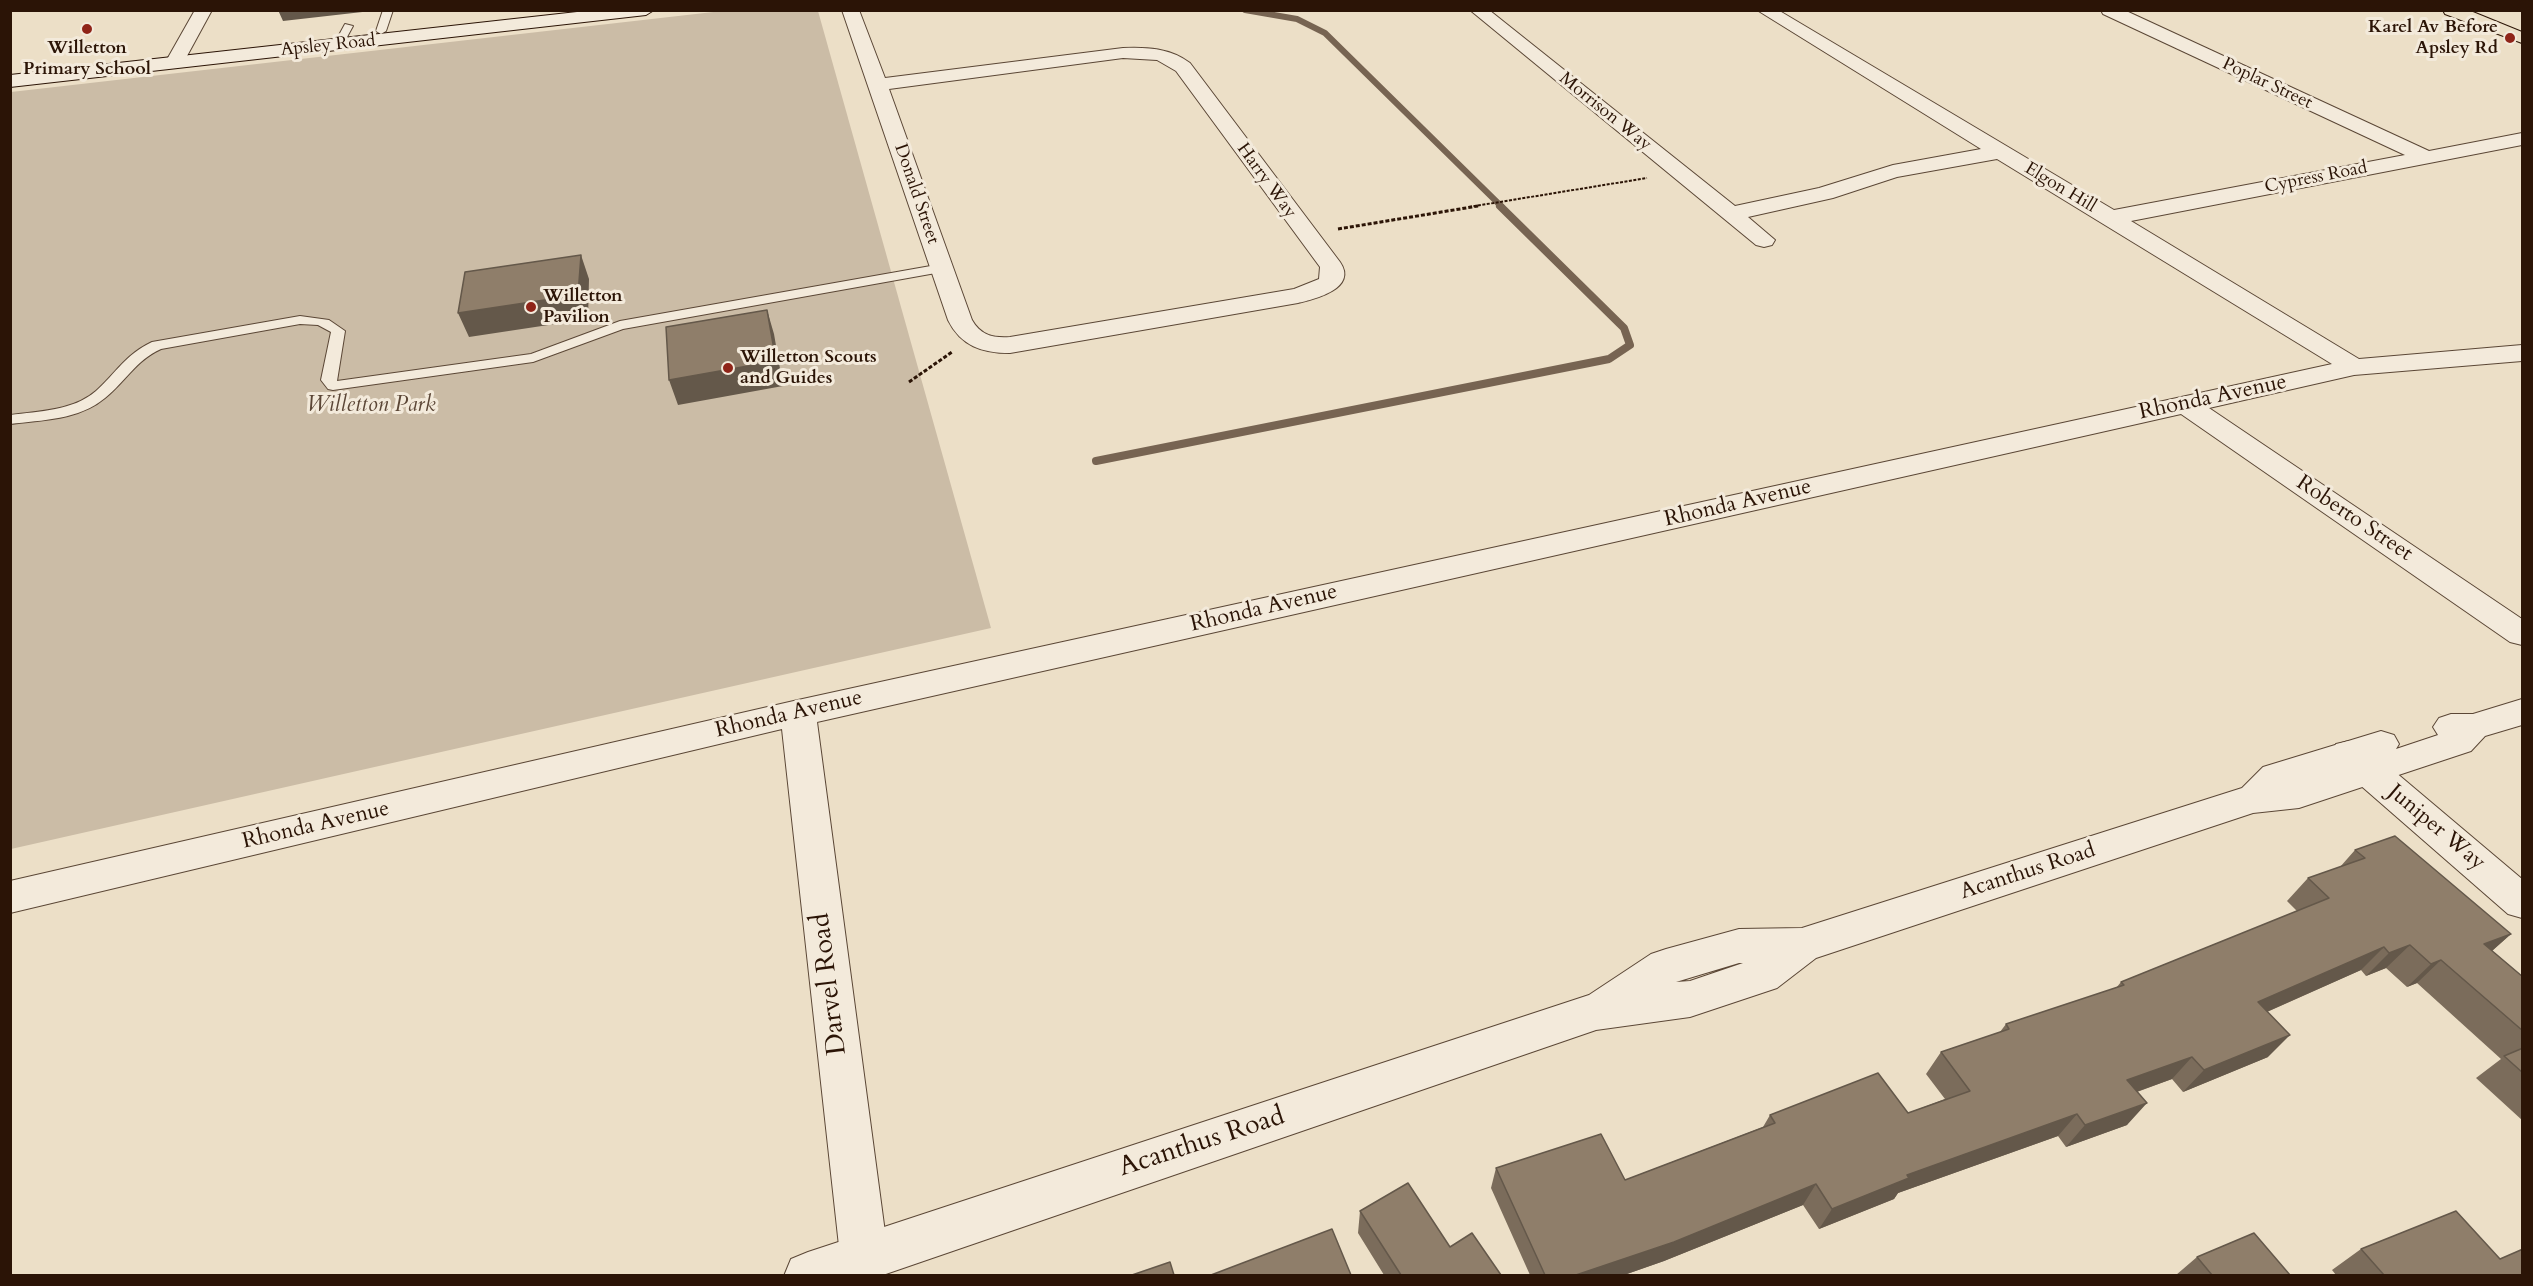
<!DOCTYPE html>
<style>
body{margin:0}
#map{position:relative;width:2533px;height:1286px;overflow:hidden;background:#ecdfc7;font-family:Cardo,serif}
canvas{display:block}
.frame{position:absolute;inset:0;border:12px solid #2b1406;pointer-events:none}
</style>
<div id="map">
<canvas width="2533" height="1286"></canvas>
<div class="frame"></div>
</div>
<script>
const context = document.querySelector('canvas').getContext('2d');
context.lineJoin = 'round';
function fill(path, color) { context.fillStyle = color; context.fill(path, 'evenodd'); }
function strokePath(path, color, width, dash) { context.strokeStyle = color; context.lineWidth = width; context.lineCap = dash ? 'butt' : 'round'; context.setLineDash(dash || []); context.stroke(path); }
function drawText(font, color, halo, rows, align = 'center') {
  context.font = font + ' Cardo,serif'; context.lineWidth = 6; context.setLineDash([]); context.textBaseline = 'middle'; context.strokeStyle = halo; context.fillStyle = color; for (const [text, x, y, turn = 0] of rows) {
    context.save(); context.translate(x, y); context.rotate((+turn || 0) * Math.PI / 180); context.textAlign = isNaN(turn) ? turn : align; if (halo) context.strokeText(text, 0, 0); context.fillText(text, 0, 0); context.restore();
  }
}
fill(new Path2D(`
 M722,11h96l173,617 -980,221v-757z`), '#cbbca6');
strokePath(new Path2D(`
 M1245,10l52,9 28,14 177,174`), '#776452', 6);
strokePath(new Path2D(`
 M1096,461l513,-102 21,-14 -6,-17 -124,-122`), '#776452', 8);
const service = new Path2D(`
 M383,10h10l-7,21 -5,3 -5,-3z
 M345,24l8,2 -6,11 -3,1 -5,-3z
 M942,264l6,4 -1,3 -324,58 -90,33 -200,28 -5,-1 -7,-9 10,-48 -13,-7 -18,-1 -139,25c-26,12 -35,32 -56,49 -26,22 -63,22 -95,26v-9c29,-4 63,-4 86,-24 21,-19 29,-36 56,-49l148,-26 29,4 16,11 -8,50 194,-27 89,-33z`);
const minor = new Path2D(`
 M842,10h17l26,68 238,-30c24,-1 47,0 67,15l150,199c18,26 -24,37 -42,41l-288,50c-28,0 -49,-7 -62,-33zM1123,58l34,2 19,11 144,196 -1,12 -25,10 -284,48c-16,1 -29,-1 -38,-17l-83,-231z
 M1470,10h19l246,196 84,-18 74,-23 88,-16 -224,-139h21l336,200 291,-55 -302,-141 -2,-4h23l305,141 93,-18v12l-391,76 228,138 163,-14v16l-168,14 -145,33 313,211v26l-12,-3 -329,-228 -1364,308 71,533 -7,17c-11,5 -23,5 -34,0l-7,-17 -58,-526 -772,184v-32l788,-181 1534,-336 -335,-205 -100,18 -64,21 -85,19 27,23 -3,5 -8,2 -8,-2z
 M2349,741l13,3 160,135v39l-14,-4 -172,-150 -5,-10 5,-10z`);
const tertiary = new Path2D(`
 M195,10h17l-31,57h-14l-2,-4z
 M2522,699v26l-37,11 -14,15 -172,57 -46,5 -437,145 -39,30 -87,29 -94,13 -716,246h-96l7,-17 17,-7 781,-257 62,-41 15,-5 73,-20 63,-1 440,-140 21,-21 118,-36 13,4 5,9 -3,5 42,-14 -5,-8 6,-9 12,-4h22zM1739,963h4l-53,18 -14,1z`);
const secondary = new Path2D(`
 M595,10h59l-8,5 -636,72v-12z`);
const primary = new Path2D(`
 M2443,10h25l54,22v11l-77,-29z`);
strokePath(service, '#5b4736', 2);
strokePath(minor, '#5b4736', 2);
strokePath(tertiary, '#5b4736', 2);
strokePath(secondary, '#2b1406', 2);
strokePath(primary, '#2b1406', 2);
strokePath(new Path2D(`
 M1469,207l178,-29`), '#2b1406', 2, [3, 1.5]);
strokePath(new Path2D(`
 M1338,229l140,-23
 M909,382l43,-30`), '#2b1406', 3, [4, 2]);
fill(service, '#f3eadb');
fill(minor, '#f3eadb');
fill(tertiary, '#f3eadb');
fill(secondary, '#f3eadb');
fill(primary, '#ecdfc7');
fill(new Path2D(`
 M2355,850l156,84 -19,17 31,26v144l-47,-43 25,-19 -84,-76 -10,4 -21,-19 -20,8 -5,-6 -94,42 1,45 -85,35 -11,-13 -35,13 -10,33 -61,22 -8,-11 -160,57 -4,6 -75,30 -16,-24 -139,56 -40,14h-94l-39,-87 5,-20 129,12 138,-53 7,-12 138,-2 37,-14 -19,-25 15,-22 59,-20 6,-8 110,-36 5,-6 176,-71 -10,-10 21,-23 32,-11z
 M1360,1211l141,64h-117l-26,-42z
 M2361,1249l139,10 23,16h-187l-4,-5z
 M2197,1257l93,18h-114z`), '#7b6c5b');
fill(new Path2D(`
 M278,10h102l-97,11z
 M581,255l8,24 -1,40 -119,18 -11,-24z
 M767,310l7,24 9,52 -105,19 -9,-25z
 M2511,934l-26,23 -1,-13z
 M2410,945l-24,23 -20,8 23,-23z
 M2384,947l-23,23 -124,55 21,-23z
 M2441,960l-24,23 -10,4 24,-23z
 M2290,1035l-22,22 -85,35 21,-22z
 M2192,1057l-20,22 -64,23 19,-22z
 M2147,1103l-20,22 -61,22 19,-22z
 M2077,1114l-19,22 -160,57 -4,6 -75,30 13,-20 75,-34z
 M1816,1184l-13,21 -139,56 -40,14h-48z`), '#64584a');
const building = new Path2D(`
 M581,255l-3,40 -120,18 7,-41z
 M767,310l9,51 -107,19 -3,-53z
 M2395,836l116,98 -27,10 39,33v54l-82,-71 -10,4 -21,-19 -21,8 -5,-6 -126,55 32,33 -86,35 -12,-13 -65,23 20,23 -62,22 -8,-11 -170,61 2,3 -77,31 -16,-25 -142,58 -98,33h-31l-49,-107 105,-34 24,46 150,-57 -5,-8 108,-42 30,40 62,-22 -29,-39 68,-23 -3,-5 118,-39 -3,-3 208,-84 -21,-20 57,-20 -10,-8z
 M2523,1048v25l-19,-17z
 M1408,1183l42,64 22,-14 29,42h-100l-41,-64z
 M2456,1211l44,48 23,-10v26h-139l-23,-26z
 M1332,1229l19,46h-140z
 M2254,1233l36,42h-78l-15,-18z
 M1170,1262l4,13h-42z`);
fill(building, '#8f7e6a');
strokePath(building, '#64584a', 1.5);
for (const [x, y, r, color] of [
 [87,29,6,"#8f2418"],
 [2510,38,6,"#8f2418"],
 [531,307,6,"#8f2418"],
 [728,368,6,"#8f2418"]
]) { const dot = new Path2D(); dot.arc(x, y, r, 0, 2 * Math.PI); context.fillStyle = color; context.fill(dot); strokePath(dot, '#f3eadb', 2); }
drawText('bold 18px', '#2b1406', '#f3eadb', [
 ["Karel Av Before",2498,28,"right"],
 ["Apsley Rd",2498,49,"right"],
 ["Willetton",87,49,"center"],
 ["Primary School",87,70,"center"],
 ["Willetton",543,297],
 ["Pavilion",543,318],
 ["Willetton Scouts",740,358],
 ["and Guides",740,379]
], 'left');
drawText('18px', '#2b1406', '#f3eadb', [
 ["Apsley Road",328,46,-6],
 ["Poplar Street",2267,84,25],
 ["Morrison Way",1605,112,39],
 ["Cypress Road",2316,178,-11],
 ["Harry Way",1266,181,54],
 ["Elgon Hill",2060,188,31],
 ["Donald Street",916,194,71]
]);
drawText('22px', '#2b1406', '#f3eadb', [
 ["Rhonda Avenue",2213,398,-12],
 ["Rhonda Avenue",1738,504,-13],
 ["Roberto Street",2354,519,34],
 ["Rhonda Avenue",1264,609,-13],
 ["Rhonda Avenue",789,715,-13],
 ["Rhonda Avenue",316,826,-13],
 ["Juniper Way",2436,828,40],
 ["Acanthus Road",2028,872,-18]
]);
drawText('italic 22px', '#5b4636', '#f3eadb', [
 ["Willetton Park",371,406]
]);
drawText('27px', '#2b1406', '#f3eadb', [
 ["Darvel Road",830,984,-97],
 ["Acanthus Road",1202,1143,-18]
]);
</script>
